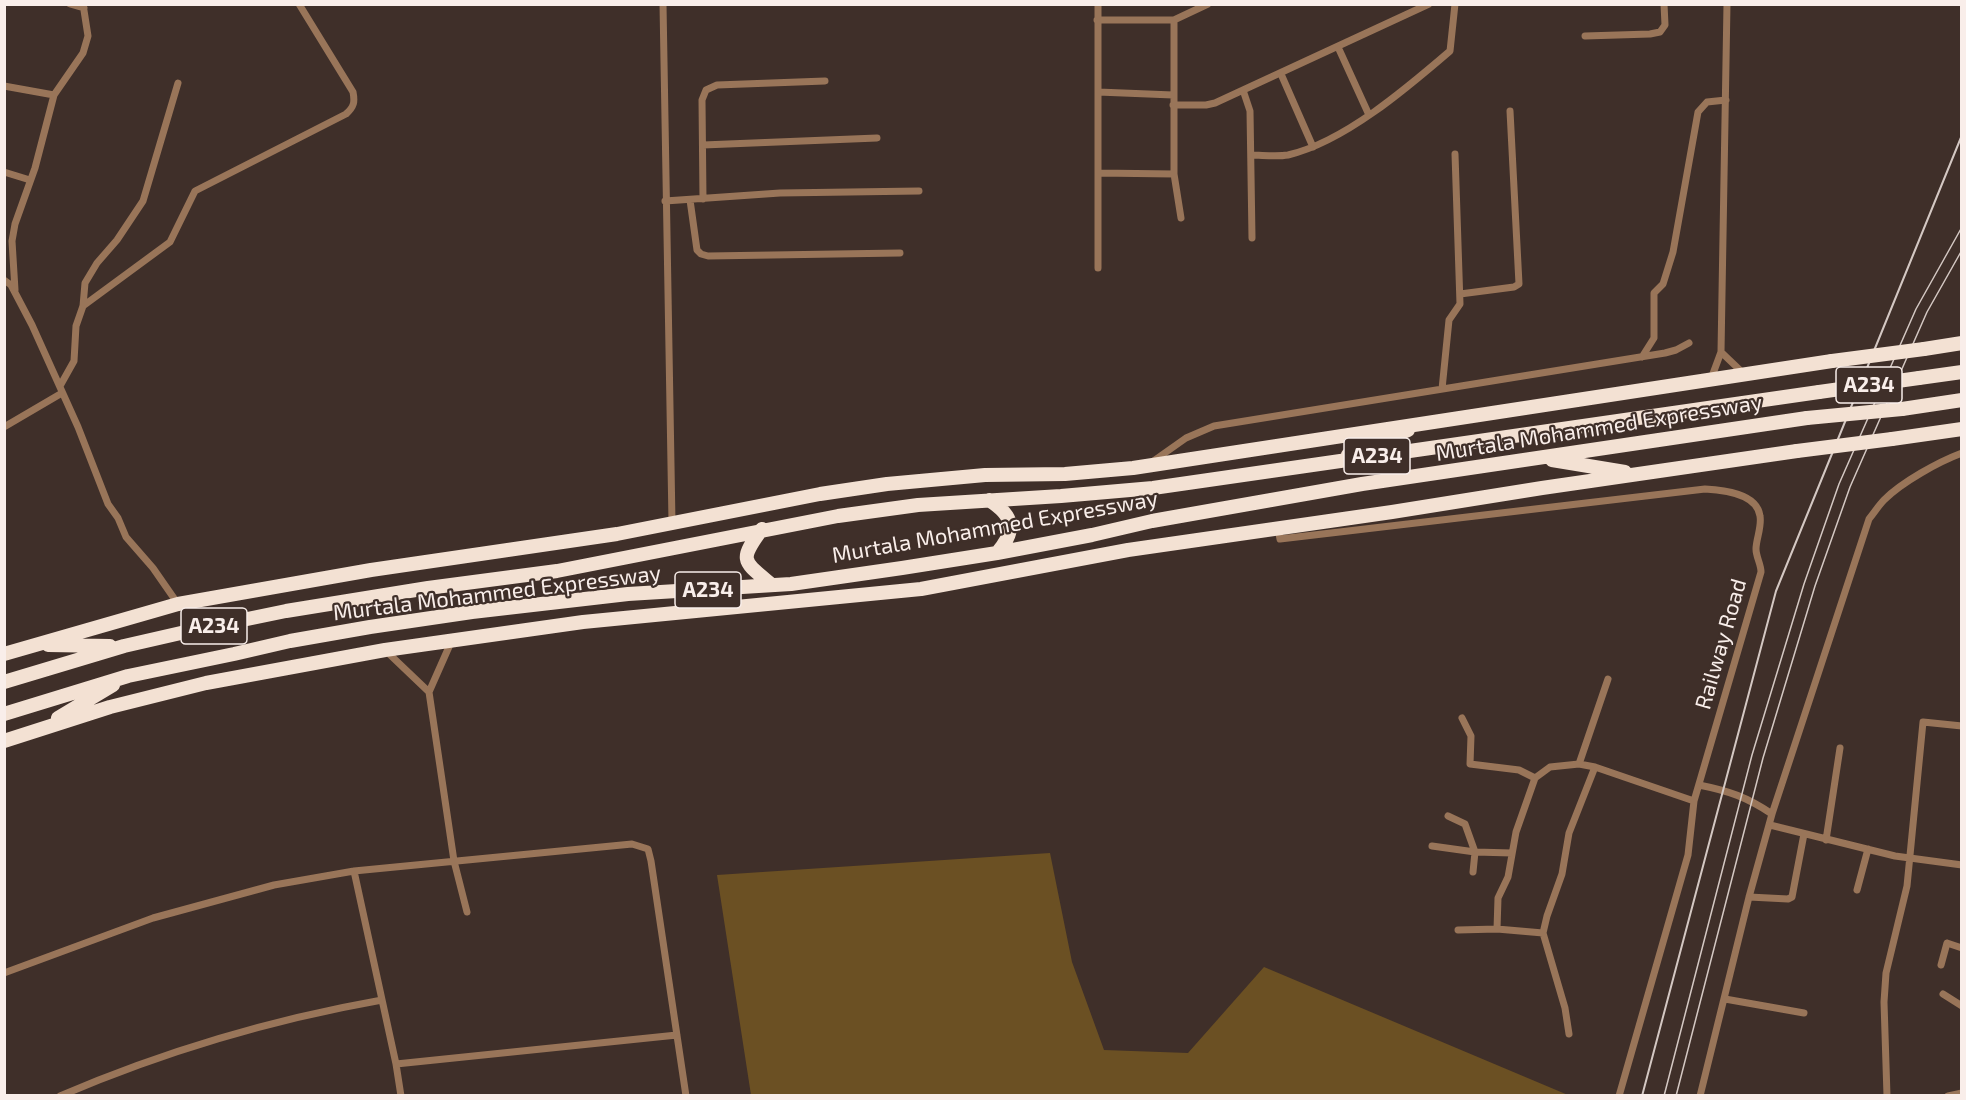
<!DOCTYPE html>
<style>
body{margin:0}
#map{position:relative;width:1966px;height:1100px;overflow:hidden;background:#3f2f29;font-family:"Exo 2",sans-serif}
canvas{display:block}
.frame{position:absolute;inset:0;border:6px solid #f9eeea;pointer-events:none}
</style>
<div id="map">
<canvas width="1966" height="1100"></canvas>
<div class="frame"></div>
</div>
<script>
const context = document.querySelector('canvas').getContext('2d');
context.lineJoin = 'round';
function fill(path, color) { context.fillStyle = color; context.fill(path, 'evenodd'); }
function strokePath(path, color, width, dash) { context.strokeStyle = color; context.lineWidth = width; context.lineCap = dash ? 'butt' : 'round'; context.setLineDash(dash || []); context.stroke(path); }
function drawText(font, color, halo, rows, align = 'center') {
  context.font = font + ' "Exo 2",sans-serif'; context.lineWidth = 4.5; context.setLineDash([]); context.textBaseline = 'middle'; context.strokeStyle = halo; context.fillStyle = color; for (const [text, x, y, turn = 0] of rows) {
    context.save(); context.translate(x, y); context.rotate((+turn || 0) * Math.PI / 180); context.textAlign = isNaN(turn) ? turn : align; if (halo) context.strokeText(text, 0, 0); context.fillText(text, 0, 0); context.restore();
  }
}
fill(new Path2D(`
 M1050,853l22,109 32,88 84,3 76,-86 304,128h-817l-34,-220z`), '#6b5023');
strokePath(new Path2D(`
 M70,4l14,4
 M663,4l9,518
 M1097,20h77l34,-16
 M1585,36l65,-2 10,-2 5,-7 -1,-21
 M1338,47l31,68
 M1281,74l32,73
 M4,86l50,9
 M1243,90l7,21 2,127
 M1098,92l75,3
 M1173,105h33l9,-2 214,-99
 M703,145l174,-7
 M1251,155c11,0 25,2 37,0 56,-13 119,-67 162,-104l5,-47
 M4,172l26,8
 M1098,173l76,1v-154
 M1174,174l7,44
 M703,199l-1,-99 4,-10 11,-5 108,-4
 M690,200l7,50 4,4 7,2 192,-3
 M665,201l115,-8 139,-2
 M1098,268v-264
 M4,280l7,5 21,40 46,102 30,77 10,14 8,19 27,31 25,36
 M15,290l-3,-49 3,-17 20,-56 19,-73 29,-42 5,-17 -5,-32
 M1460,294l54,-7 5,-3 -9,-173
 M83,306l87,-64 25,-51 151,-77c8,-7 9,-12 7,-22l-54,-88
 M1721,352l22,21
 M1642,357l12,-19v-45l9,-9 10,-32 25,-140 9,-10 19,-2
 M1711,379l10,-27 6,-348
 M60,386l14,-25 2,-35 7,-20 2,-23 12,-20 20,-23 26,-39 35,-118
 M1442,389l7,-69 11,-16 -5,-150
 M4,427l58,-34
 M1152,462l34,-24 28,-12 451,-73 11,-3 13,-7
 M1278,528l2,11 425,-50c18,1 52,4 55,27 2,11 -4,23 -4,33 0,8 5,15 5,23l-67,229 -6,54 -69,241
 M452,640l-23,52 25,169 13,51
 M385,650l44,42
 M1462,718l9,18 -1,28 49,6 16,8
 M1579,764l29,-85
 M1699,785c30,6 48,12 73,29
 M1770,825l125,31 67,9
 M1826,840l14,-92
 M1432,846l43,6 -10,-28 -17,-8
 M1473,872l2,-20 37,1
 M1857,890l11,-41
 M1749,897l39,2 4,-2 12,-63
 M1458,930l39,-1
 M1543,933l-46,-4 1,-31 10,-21 8,-45 19,-54 15,-11 29,-3 16,3
 M1941,965l6,-22 15,5
 M4,973l149,-55 121,-33 80,-14
 M1943,994l19,12
 M1725,999l79,14
 M1569,1034l-4,-26 -22,-75 4,-17 15,-42 7,-41 26,-66 99,34
 M677,1035l-281,29 -42,-193 278,-27 16,5 3,12 35,235
 M396,1064l5,32
 M60,1096c105,-45 209,-76 322,-96
 M1700,1096l49,-199 23,-83 97,-295c5,-6 10,-14 15,-19 18,-18 54,-38 78,-47
 M1887,1096l-3,-94 2,-29 21,-87 16,-164 39,4
 M1948,1096l14,-3`), '#997559', 7);
strokePath(new Path2D(`
 M1924,349l38,-6
 M1919,378l43,-6
 M1902,409l60,-9
 M1892,439l70,-10
 M1348,455l60,-25
 M1552,460l73,12
 M989,500c25,16 28,30 8,53
 M762,529c-24,32 -19,32 10,56
 M48,645l62,1
 M4,654l174,-50 193,-34 246,-36 203,-40 67,-10 98,-9 80,-1 68,-6 699,-107
 M4,682l120,-36 70,-16 92,-19 142,-23 129,-17 281,-55 80,-11 143,-9 92,-8 666,-96
 M4,714l124,-38 106,-22 56,-13 80,-14 102,-15 156,-18 163,-10 111,-16 95,-15 95,-18 60,-14 210,-37 445,-66
 M58,718l55,-33
 M4,741l106,-34 96,-24 179,-33 198,-28 338,-33 207,-39 264,-38 150,-24 255,-37`), '#f3e1d3', 14);
strokePath(new Path2D(`
 M1664,1096l88,-341 52,-171 35,-100 77,-175 46,-82
 M1676,1096l87,-338 52,-172 35,-99 77,-175 35,-62`), '#d4c8c3', 1.5);
strokePath(new Path2D(`
 M1642,1096l134,-505 186,-456`), '#d4c8c3', 2);
strokePath(new Path2D(`
 M1832,361l92,-12
 M1819,392l100,-14
 M1807,418l95,-9
 M1797,451l95,-12`), '#f3e1d3', 14);
for (const [x, y, w] of [
 [1869,385,66],
 [1377,456,66],
 [708,590,66],
 [214,626,66]
]) { const box = new Path2D(); box.roundRect(x - w / 2, y - 18, w, 36, 4.5); context.fillStyle = '#3f2f29'; context.fill(box); strokePath(box, '#f9eeea', 1.5); }
drawText('bold 21px', '#f9eeea', null, [
 ["A234",1869,385],
 ["A234",1377,456],
 ["A234",708,590],
 ["A234",214,626]
]);
drawText('22px', '#f9eeea', '#3f2f29', [
 ["Murtala Mohammed Expressway",1599,428,-9],
 ["Murtala Mohammed Expressway",995,527,-10],
 ["Murtala Mohammed Expressway",497,593,-7],
 ["Railway Road",1721,644,-74]
]);
</script>
